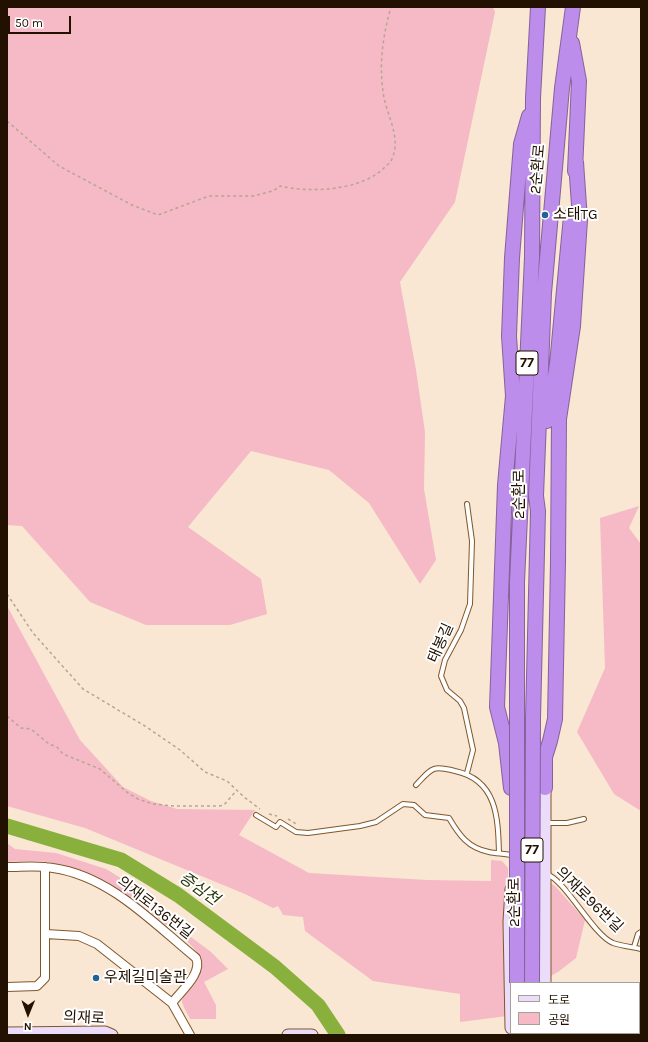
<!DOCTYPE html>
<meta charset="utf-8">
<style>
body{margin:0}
#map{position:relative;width:648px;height:1042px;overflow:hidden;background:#f9e6d3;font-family:Karla,"Noto Sans KR",sans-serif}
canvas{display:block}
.frame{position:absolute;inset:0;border:8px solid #221101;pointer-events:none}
.legend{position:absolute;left:510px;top:982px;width:130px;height:52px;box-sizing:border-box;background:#fff;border:1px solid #a7a099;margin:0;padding:5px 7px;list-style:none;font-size:12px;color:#221101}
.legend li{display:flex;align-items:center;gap:8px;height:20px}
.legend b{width:20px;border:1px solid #a7a099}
.north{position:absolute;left:8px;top:994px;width:40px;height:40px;-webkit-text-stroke:3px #fff;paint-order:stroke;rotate:181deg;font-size:11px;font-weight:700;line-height:16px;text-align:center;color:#221101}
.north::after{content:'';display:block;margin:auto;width:14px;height:18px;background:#221101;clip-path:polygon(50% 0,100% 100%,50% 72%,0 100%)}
.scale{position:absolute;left:8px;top:16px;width:63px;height:18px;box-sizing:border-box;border:2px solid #221101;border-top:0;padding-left:5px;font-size:12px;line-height:14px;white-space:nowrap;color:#221101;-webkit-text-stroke:3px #fff;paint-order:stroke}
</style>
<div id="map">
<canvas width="648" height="1042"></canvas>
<div class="frame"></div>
<ul class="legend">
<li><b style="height:5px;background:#ebddf9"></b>도로</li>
<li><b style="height:11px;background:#f5bac5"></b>공원</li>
</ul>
<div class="north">N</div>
<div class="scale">50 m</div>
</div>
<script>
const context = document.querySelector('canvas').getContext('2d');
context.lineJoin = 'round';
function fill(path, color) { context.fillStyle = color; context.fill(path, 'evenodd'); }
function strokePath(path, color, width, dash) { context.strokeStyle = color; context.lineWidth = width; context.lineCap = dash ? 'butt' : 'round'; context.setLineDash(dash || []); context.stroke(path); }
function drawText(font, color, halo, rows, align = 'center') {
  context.font = font + ' Karla,"Noto Sans KR",sans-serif'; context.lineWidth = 4; context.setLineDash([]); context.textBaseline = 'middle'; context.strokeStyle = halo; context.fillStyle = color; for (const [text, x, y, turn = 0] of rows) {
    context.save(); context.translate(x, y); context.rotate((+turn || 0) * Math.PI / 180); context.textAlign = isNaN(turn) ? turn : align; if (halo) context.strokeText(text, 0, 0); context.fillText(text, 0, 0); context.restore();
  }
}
fill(new Path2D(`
 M7,7h486l2,5 -40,190 -55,80 16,88 9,62 -1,57 12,71 -16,24 -51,-81 -40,-33 -78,-19 -63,76 73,52 6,35 -37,11h-84l-56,-23 -68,-76 -15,-1z
 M639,506l-10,22 12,16v267l-27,-17 -37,-62 28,-64 -5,-150z
 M7,606l73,134 43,47 28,14 26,8 78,1 -16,25 70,38 118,7 64,1v-21l11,1 6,7 -1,148 -47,6v-28l-87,-13 -68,-50 -2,-14 -20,-2 -5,-9 -5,2 -28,-14 -160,-66 -78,-22z
 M7,843l8,6 41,4 50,16 23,14 38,30 9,9 2,12c-38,-30 -75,-62 -125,-71 -15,-3 -31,-1 -46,-1z
 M547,881l8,5 30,34 -9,38 -18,14 -11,6z
 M191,937l20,15 17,17 -24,13 12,23v14h-26c-2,-5 -7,-12 -8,-17 0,-4 3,-8 6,-11 16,-22 20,-29 -1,-50z`), '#f5bac5');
strokePath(new Path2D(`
 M7,826l114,34 57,35 97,72 43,38 20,30`), '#89b03c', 15);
const lane = new Path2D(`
 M467,773l6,-23 -9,-42 -4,-7 -13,-11 -6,-14 4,-16 16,-30 9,-26 2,-63 -5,-37
 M416,785c16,-17 16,-20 39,-14 42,9 43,46 44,82
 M256,815l20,12 4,-5 16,10 12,1 52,-7 16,-4 27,-18 11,1 11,10 24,3c10,17 19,30 40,34 8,2 17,1 25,4
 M548,823h19l17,-4
 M546,874c19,5 46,60 67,69 9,3 19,4 28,6
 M634,947l4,-13 3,-2`);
const street = new Path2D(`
 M7,867c15,0 31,-2 46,1 57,8 100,55 143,90 7,15 -15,33 -24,45
 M46,934l33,2 18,8 75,59 18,32
 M7,987l30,-1 8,-8v-111`);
const secondary = new Path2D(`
 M545,788v195
 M511,889l-2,33 2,106
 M7,1033l98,-1 7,3
 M546,1033l1,2
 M288,1035h24`);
const highway = new Path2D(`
 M572,43l7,38 -4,90
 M547,421l10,-57 14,-148
 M533,718l5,-207 -2,-15 8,-203 18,-205 11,-81
 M517,719v-137l15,-325 1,-159 5,-91
 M511,788l-5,-45 -9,-36 8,-222 8,-89 -4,-60 3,-78 9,-114 8,-28
 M545,788v-31l5,-16 5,-22 3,-157 1,-143 14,-93 7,-106 -4,-58
 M517,1033v2
 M532,1033v2`);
strokePath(lane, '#80572a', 6);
strokePath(street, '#80572a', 10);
strokePath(secondary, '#80572a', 13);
strokePath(highway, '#866299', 16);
strokePath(new Path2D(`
 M7,121l52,45 73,39 26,10 51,-19h44l20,-5 7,-5c30,7 80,5 104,-18 3,-3 7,-6 8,-9 10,-23 -7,-46 -9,-68 -4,-29 0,-56 8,-84
 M7,594l26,39 50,56 62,37 35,24 25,22 22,9 17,16 16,12
 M7,716l14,12 10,1 18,15 8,3 6,7 37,15 28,24 10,6 15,5 21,2h45l5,-1 13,-15
 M269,814l8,2
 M288,819l10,6`), '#b7a593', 1.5, [3, 3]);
strokePath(lane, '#fff', 4);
strokePath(street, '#fff', 8);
strokePath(secondary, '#ebddf9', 11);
strokePath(highway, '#bc8deb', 14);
const highwayBridge = new Path2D(`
 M517,719v264
 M532,983l1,-265`);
strokePath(highwayBridge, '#866299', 16, []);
strokePath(highwayBridge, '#bc8deb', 14);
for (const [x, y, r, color] of [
 [545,215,4,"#1f6398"],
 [96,978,4,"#1f6398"]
]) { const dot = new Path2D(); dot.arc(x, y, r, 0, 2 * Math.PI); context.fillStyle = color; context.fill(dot); strokePath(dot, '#fff', 1.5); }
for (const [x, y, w] of [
 [527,363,22],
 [532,850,22]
]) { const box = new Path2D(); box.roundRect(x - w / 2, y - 12, w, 24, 3); context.fillStyle = '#fff'; context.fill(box); strokePath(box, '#221101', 1); }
drawText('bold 14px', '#221101', null, [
 ["77",527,363],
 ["77",532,850]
]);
drawText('15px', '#221101', '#fff', [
 ["2순환로",538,169,-85],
 ["2순환로",520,494,-90],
 ["태봉길",441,643,-66],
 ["의재로96번길",589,900,44],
 ["2순환로",515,902,-90],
 ["의재로136번길",155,908,38],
 ["의재로",84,1018,3]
]);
drawText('15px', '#221101', '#fff', [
 ["소태TG",553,215],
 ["우제길미술관",104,978]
], 'left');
drawText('italic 16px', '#2a390a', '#fff', [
 ["증심천",199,889,35]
]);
</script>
